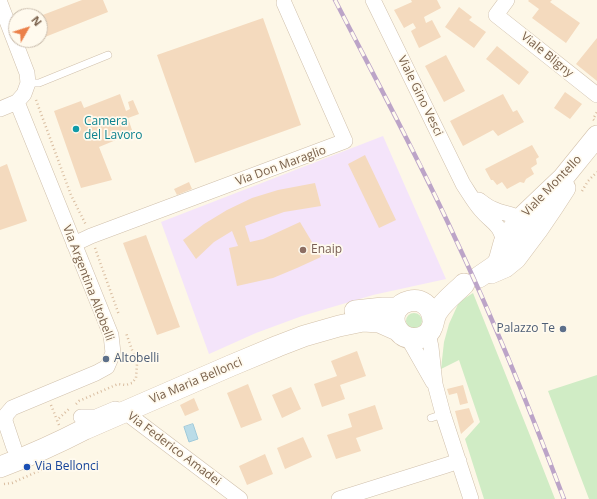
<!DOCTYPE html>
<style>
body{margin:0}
#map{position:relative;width:597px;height:499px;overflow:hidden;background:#fdf7e7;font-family:"Open Sans",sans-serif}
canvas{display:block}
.north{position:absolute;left:8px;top:8px;width:40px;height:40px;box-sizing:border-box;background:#fffaee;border:1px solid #c9bcac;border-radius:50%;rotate:51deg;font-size:11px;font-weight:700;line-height:16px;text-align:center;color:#79604a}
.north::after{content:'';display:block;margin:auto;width:14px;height:18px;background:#eb8049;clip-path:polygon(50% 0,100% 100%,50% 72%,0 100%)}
</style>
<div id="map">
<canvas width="597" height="499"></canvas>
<div class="north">N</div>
</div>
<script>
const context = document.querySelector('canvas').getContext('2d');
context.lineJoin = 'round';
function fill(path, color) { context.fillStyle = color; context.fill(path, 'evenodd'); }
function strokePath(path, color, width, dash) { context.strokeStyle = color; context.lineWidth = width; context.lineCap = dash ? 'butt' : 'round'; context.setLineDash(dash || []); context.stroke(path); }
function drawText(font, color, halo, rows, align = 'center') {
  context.font = font + ' "Open Sans",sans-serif'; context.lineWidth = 3.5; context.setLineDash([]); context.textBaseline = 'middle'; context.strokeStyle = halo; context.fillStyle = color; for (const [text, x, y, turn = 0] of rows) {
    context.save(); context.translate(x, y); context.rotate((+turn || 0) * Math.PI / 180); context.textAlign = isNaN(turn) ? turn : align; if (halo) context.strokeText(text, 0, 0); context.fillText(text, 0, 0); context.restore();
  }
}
fill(new Path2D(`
 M383,136l63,143 -73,16 -71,21 -46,17 -47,21 -48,-132z`), '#f4e4fa');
fill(new Path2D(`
 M473,293l60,150 22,56h-71l-19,-60 15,-17 -21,-62 -18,9 3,-27 5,-18 10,-22z
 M406 321a8 8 0 1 1 16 0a8 8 0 1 1-16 0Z
 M597,375v124h-8l-41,-108z`), '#d0ecc5');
const water = new Path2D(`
 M193,424l5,15 -9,3 -5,-15z`);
fill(water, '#badce8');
strokePath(water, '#a0cada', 1);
fill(new Path2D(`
 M82,0h21l5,12 -63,25 -5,-13v-8z
 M411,0h26l4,8 -17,9 2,6 6,-3 9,17 -22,11 -8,-17 5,-3 -3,-5 -9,5 -10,-18 18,-8z
 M529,0h23l-2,2 30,21 -14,20 -34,-25 7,-9 -11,-8z
 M459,7l13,10 -3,3 17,12 -12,16 -29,-21z
 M263,18l38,107 -106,38 -38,-108z
 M597,38v43l-21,-17z
 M497,46l32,26 -10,13 -33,-26z
 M446,55l19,36 -21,11 -19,-36z
 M565,92l17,12 -12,15 -16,-11z
 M120,94l6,17 4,-2 -2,-7 5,-2 6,14 -11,4 5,15 -34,14 13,33 -31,8 -27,-77 27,-10 3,7z
 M503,94l10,18 4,-2 7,12 -26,14 -5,-6 -30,16 -13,-25z
 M532,145l7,12 -3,2 1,5 -6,4 3,6 -8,5 -2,4 -4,-1 -13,7 -5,-7 -5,3 -4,-5h-2l-6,-11z
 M365,155l31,65 -17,8 -31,-64z
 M7,164l20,57 -27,9v-63z
 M189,182l3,7 -15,6 -3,-6z
 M315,183l6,23 -37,6 -39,14 5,16 13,-3 37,-17 21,35 -24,11 -24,10 -36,8 -8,-38 9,-2 -6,-15 -18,11 -18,17 -13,-19 21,-16 23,-14 25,-12 26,-8z
 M146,235l34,92 -23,8 -34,-92z
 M357,351l9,25 -26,9 5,14 -23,8 -8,-23 23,-8 -6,-15z
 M248,384l14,36 -21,8 -14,-35z
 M463,385l5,18 -8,2 -3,-12 -8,2 -2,-6z
 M291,387l10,22 -19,9 -10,-23z
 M194,398l5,12 -14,6 -5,-11z
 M375,405l8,24 -27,9 5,13 -25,8 -9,-24 25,-8 -4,-13z
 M469,408l5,14 -13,12 -6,-23z
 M303,437l9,20 -27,12 -8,-21z
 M265,454l8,20 -26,11 -8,-19z`), '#f4dabe');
const lane = new Path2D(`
 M28,83h11l69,-28
 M431,418l12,-4`);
const street = new Path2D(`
 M373,0l90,184c6,9 11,18 18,26 12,14 19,13 23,33
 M507,0l-11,15 101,80
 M0,3l27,70 1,10 -4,11 -7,8 -17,7
 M479,200c4,3 9,7 14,9 14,7 22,2 34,18
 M74,244l17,-8 254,-95 -61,-138
 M428,333l3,14 4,37 8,30 28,85
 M408,338l25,44
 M81,417h15l19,-8 10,3 115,87
 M14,448l-9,-27 1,-6 6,-7 84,-35 11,-6 6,-14 -2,-18 -94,-233
 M339,499l108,-34 12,-4`);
const secondary = new Path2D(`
 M491,273l14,-6 11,-9 21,-28 17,-25 11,-17
 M479,277l16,-11 4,-5 5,-18 5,-9 11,-15 23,-22 20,-19 34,-42
 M355,311l28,-3h15
 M433,321c-2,-34 -49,-21 -37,6 3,6 8,10 14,11 9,2 19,-2 22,-11 2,-5 2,-10 5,-15 7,-11 18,-19 27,-28
 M0,467c29,-11 58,-24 85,-38l145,-63 48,-20 26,-10 35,-10 24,-5 16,1 18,8`);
strokePath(lane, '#d0c0ac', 8);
strokePath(street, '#d0c0ac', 16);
strokePath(secondary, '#d3c1aa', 22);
strokePath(new Path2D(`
 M36,100l35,95 15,30
 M594,120l-1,-1 4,-7
 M582,191l6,-10 9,-9
 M95,248l24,67
 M76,404l3,-3 39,-17 8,1 6,-2 4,-5 1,-14 -11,-31
 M51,405l6,15
 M59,425l-2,-5 12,-11
 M4,484l8,-1 38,-17 2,-2`), '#d9bda0', 2.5, [1, 3]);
strokePath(lane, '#fff', 7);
strokePath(street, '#fff', 15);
strokePath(secondary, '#fff', 21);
const rail = new Path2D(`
 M335,0c41,80 84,159 121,240 40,85 75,172 108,259`);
strokePath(rail, '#bca4c8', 4.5);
strokePath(rail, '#fffaee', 3, [9]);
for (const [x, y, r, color] of [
 [76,129,4,"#0f9aa8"],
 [303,250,4,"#8d6e63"],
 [563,329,4,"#5c6f8a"],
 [106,359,4,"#5c6f8a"],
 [27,467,4,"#1a4fb4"]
]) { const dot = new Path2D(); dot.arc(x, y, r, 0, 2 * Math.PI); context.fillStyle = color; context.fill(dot); strokePath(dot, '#fffaee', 1.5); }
drawText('12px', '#79604a', '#fffaee', [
 ["Viale Bligny",547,55,39],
 ["Viale Gino Vesci",420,96,64],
 ["Via Don Maraglio",281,166,-20],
 ["Viale Montello",552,186,-46],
 ["Via Argentina Altobelli",88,283,69],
 ["Via Maria Bellonci",196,381,-23],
 ["Via Federico Amadei",174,449,37]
]);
drawText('12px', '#0d838f', '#fffaee', [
 ["Camera",84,122],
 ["del Lavoro",84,136]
], 'left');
drawText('12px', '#785e54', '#fffaee', [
 ["Enaip",311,250]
], 'left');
drawText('12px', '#4e5e75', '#fffaee', [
 ["Palazzo Te",555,329],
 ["Altobelli",114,359,"left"]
], 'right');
drawText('12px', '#164399', '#fffaee', [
 ["Via Bellonci",35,467]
], 'left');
</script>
